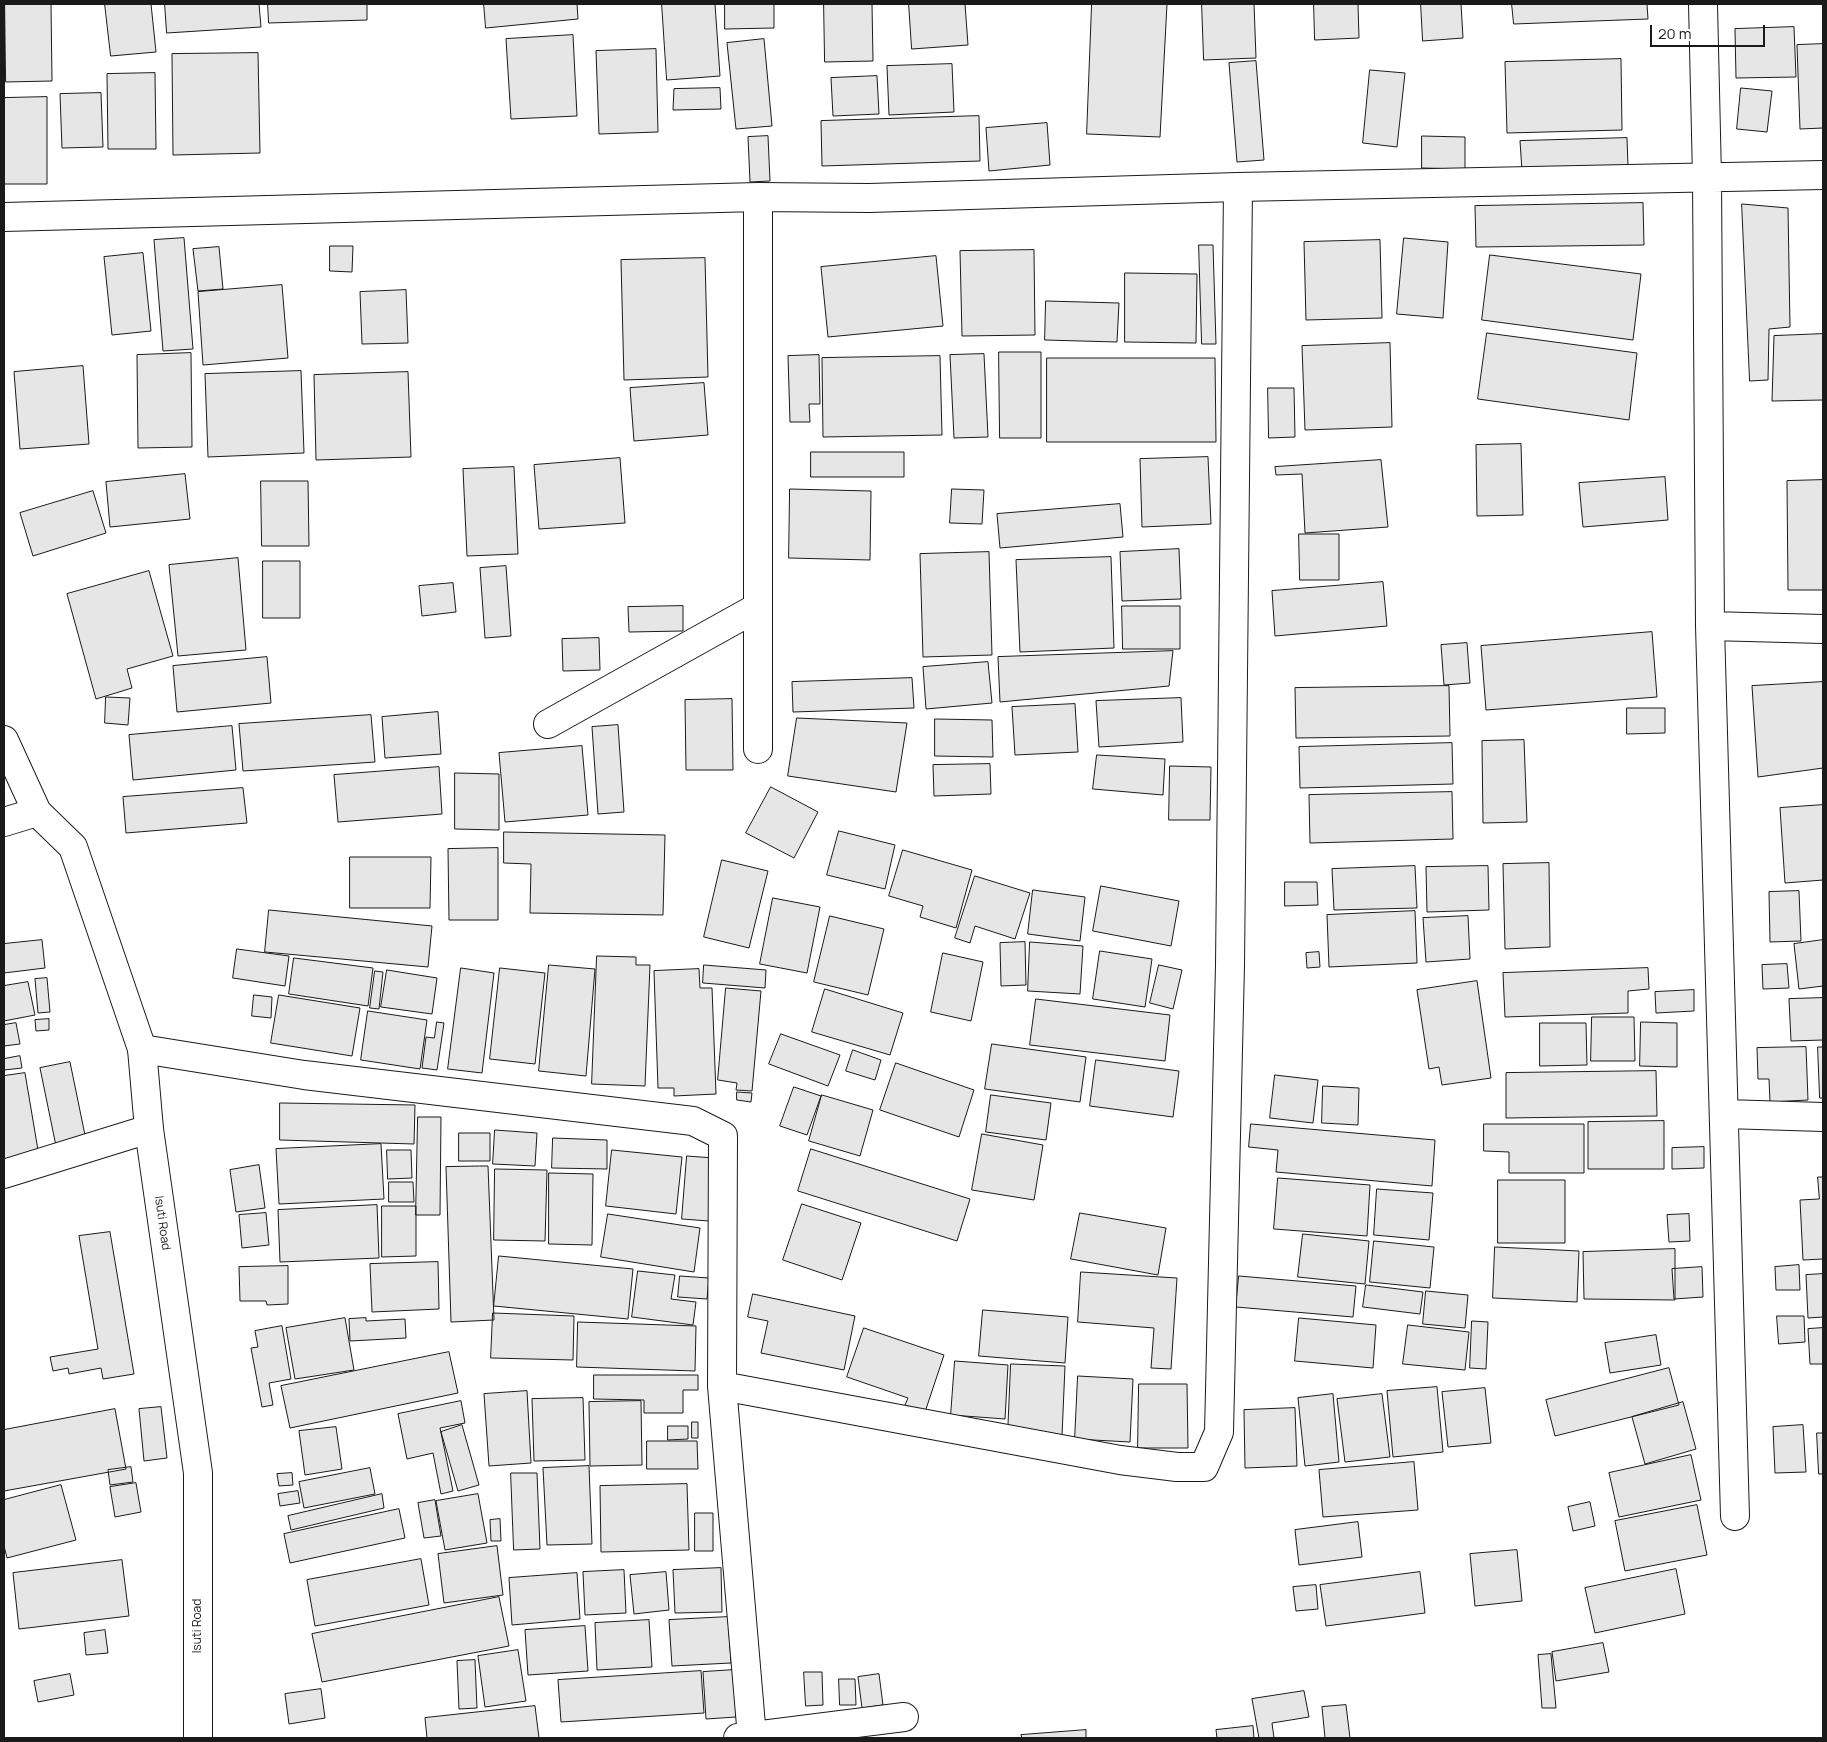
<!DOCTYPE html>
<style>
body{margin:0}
#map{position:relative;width:1827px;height:1742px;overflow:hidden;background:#fff;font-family:Manrope,sans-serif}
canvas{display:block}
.frame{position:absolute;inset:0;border:5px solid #1a1a1a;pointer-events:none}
.scale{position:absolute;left:1650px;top:25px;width:115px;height:22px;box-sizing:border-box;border:2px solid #1a1a1a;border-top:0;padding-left:6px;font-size:15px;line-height:18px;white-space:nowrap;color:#1a1a1a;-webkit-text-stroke:4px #fff;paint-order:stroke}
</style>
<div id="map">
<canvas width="1827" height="1742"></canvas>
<div class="frame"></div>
<div class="scale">20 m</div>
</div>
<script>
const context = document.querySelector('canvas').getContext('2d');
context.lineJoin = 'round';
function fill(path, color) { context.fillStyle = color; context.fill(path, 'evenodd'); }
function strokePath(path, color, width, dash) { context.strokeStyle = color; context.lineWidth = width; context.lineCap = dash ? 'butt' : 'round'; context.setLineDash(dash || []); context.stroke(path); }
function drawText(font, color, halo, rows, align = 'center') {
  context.font = font + ' Manrope,sans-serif'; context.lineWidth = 4; context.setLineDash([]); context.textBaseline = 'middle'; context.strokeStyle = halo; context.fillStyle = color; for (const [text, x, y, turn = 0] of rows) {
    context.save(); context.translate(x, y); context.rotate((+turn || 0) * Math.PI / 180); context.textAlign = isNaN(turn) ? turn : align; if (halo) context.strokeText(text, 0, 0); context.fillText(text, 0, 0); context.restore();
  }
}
const building = new Path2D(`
 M5,4h46l1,77 -46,1z
 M105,4h46l5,48 -45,4z
 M165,4h94l2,23 -94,6z
 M268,4h99v16l-98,3z
 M484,4h93l1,15 -92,9z
 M662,4h53l5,72 -53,4z
 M725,4h49v24l-49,1z
 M824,4h48l1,57 -48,1z
 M909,4h56l3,41 -56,4z
 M1092,4h75l-7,133 -73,-3z
 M1202,4h52l2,54 -52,2z
 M1314,4h44l1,34 -44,2z
 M1421,4h40l2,34 -40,3z
 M1512,4h135l1,15 -134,5z
 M1794,27l2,50 -60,1 -1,-49z
 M573,35l4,81 -66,3 -5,-80z
 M764,39l8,87 -36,3 -9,-86z
 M1823,44v84l-23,1 -3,-84z
 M656,49l2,83 -59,2 -3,-83z
 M258,53l2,100 -87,2 -1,-101z
 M1621,59l1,71 -115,3 -2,-71z
 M1256,61l8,99 -27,2 -8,-99z
 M952,64l2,48 -65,3 -2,-49z
 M1370,70l35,3 -8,74 -34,-4z
 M155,73l1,76h-48l-1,-75z
 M877,76l2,38 -46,2 -2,-38z
 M720,88l1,21 -48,1 1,-21z
 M1741,88l31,3 -5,41 -30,-3z
 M101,93l2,54 -41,1 -2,-54z
 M47,97v87h-43v-86z
 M979,116l1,45 -158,5 -1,-45z
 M1047,123l3,42 -61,6 -3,-43z
 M768,136l2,45 -20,1 -2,-45z
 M1422,136l43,1v32l-43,-1z
 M1627,138l1,28 -106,5 -2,-30z
 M1643,203l1,42 -168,2 -1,-41z
 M1742,204l46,4 2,119 -21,2 -1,51 -18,1z
 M184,238l9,111 -30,2 -9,-111z
 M1404,238l44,4 -5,76 -46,-4z
 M1380,240l2,78 -76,2 -2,-78z
 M1199,245h14l3,99h-14z
 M330,246h23l-1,26 -22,-1z
 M219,247l4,42 -25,2 -5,-42z
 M1034,250l1,85 -73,1 -2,-85z
 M143,253l8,78 -39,4 -8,-78z
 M1490,255l151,19 -8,66 -151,-20z
 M936,256l7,70 -115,11 -7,-70z
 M705,258l3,119 -84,3 -3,-120z
 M1125,273l72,1 -1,69 -71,-1z
 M282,285l6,73 -85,7 -5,-73z
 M406,290l2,53 -46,1 -2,-52z
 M1046,301l73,2 -2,39 -72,-2z
 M1487,333l150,20 -8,67 -151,-21z
 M1823,334v66l-51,1 2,-65z
 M1390,343l2,84 -87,3 -3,-84z
 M999,352h42v86h-41z
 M191,353l1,94 -54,1 -1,-93z
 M984,354l4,83 -34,1 -4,-83z
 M819,355l1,49h-11l1,18h-20l-2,-66z
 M940,356l2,79 -119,2 -1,-79z
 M1047,358h168l1,84h-169z
 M83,366l6,78 -69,5 -6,-77z
 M301,371l3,82 -96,4 -3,-83z
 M408,372l3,85 -95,3 -2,-85z
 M704,383l4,52 -74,6 -4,-53z
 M1268,388h26l1,49 -26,1z
 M1521,444l2,71 -46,1 -1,-71z
 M811,452h93v25h-93z
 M1208,457l3,67 -69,3 -2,-68z
 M620,458l5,65 -86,6 -5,-64z
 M1381,460l7,67 -83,6 -3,-59 -26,1 -1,-8z
 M514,467l4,87 -51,2 -4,-87z
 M185,474l5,45 -80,8 -4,-45z
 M1665,477l3,43 -85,7 -4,-44z
 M1823,480v110h-35l-1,-109z
 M261,481h47l1,65h-47z
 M790,489l81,2 -1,69 -81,-2z
 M952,489l32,1 -2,34 -32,-1z
 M93,491l13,42 -73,23 -13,-43z
 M1120,504l3,33 -123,11 -3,-34z
 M1299,534h40v46h-39z
 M1179,549l2,50 -59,2 -2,-49z
 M989,552l3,103 -69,2 -3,-103z
 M1111,557l3,91 -94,4 -4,-92z
 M238,558l8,92 -68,6 -9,-91z
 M263,561h37v57h-37z
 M506,566l5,70 -26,2 -5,-70z
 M149,571l24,85 -46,13 5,19 -36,11 -29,-105z
 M1383,582l4,44 -112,10 -3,-45z
 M453,583l3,29 -34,4 -3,-30z
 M683,606v25l-54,1 -1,-25z
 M1122,606h58v43h-57z
 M1652,632l5,65 -171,13 -5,-64z
 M599,638l1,32 -37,1 -1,-32z
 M1467,643l3,40 -26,2 -3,-40z
 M1173,651l-4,35 -169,16 -2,-45z
 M267,657l4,46 -94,9 -4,-46z
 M988,662l4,41 -66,6 -3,-42z
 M912,678l2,30 -121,4 -1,-30z
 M1823,682v86l-65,9 -6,-91z
 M1449,686l1,50 -154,2 -1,-50z
 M106,697l24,1 -2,27 -23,-2z
 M1181,698l2,44 -84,5 -3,-46z
 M732,699l1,71h-47l-1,-70z
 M1075,704l3,48 -63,3 -3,-48z
 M1627,708h38v25l-38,1z
 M438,712l3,42 -56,4 -3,-41z
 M371,715l4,47 -132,9 -4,-47z
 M797,718l110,5 -11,69 -108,-16z
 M935,719l57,1 1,37 -58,-1z
 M618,725l6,87 -26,2 -6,-87z
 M232,726l4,44 -103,10 -4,-45z
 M1524,740l3,82 -44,1 -1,-82z
 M1452,743l1,41 -153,4 -1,-41z
 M582,746l6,69 -83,7 -6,-69z
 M1097,755l68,4 -2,36 -70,-6z
 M990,764l1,30 -57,2 -1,-31z
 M1170,766l41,1 -1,53h-41z
 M439,767l3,47 -104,8 -4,-47z
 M455,773l44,1v56l-44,-1z
 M771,787l47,25 -24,46 -48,-25z
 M243,788l4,35 -121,10 -3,-36z
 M1452,792l1,47 -143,4 -1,-48z
 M1823,805v75l-38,3 -5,-75z
 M839,831l56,14 -10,44 -58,-14z
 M504,832l161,3 -2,80 -133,-2 1,-49 -27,-1z
 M498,848v72h-49l-1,-71z
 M903,850l69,20 -16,58 -36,-11 3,-11 -34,-10z
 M350,857h81l-1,51h-80z
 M722,860l46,11 -19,77 -45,-11z
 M1549,863l1,84 -45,2 -2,-85z
 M1415,866l2,42 -83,2 -2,-41z
 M1488,866l1,44 -62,2 -1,-45z
 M975,876l55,17 -15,46 -40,-13 -5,17 -15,-5z
 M1285,882h32l1,23 -33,1z
 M1101,886l78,15 -8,45 -78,-15z
 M1033,890l52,7 -5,44 -52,-7z
 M1799,891l2,50 -31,1 -1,-50z
 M773,898l47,9 -13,66 -47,-9z
 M269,910l163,16 -4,41 -163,-15z
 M1415,911l2,52 -88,4 -2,-52z
 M830,916l54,13 -16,66 -54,-13z
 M1468,916l2,43 -44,3 -3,-44z
 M42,940l3,28 -41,5v-29z
 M1823,940v46l-24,3 -5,-45z
 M1025,942l1,43 -25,1 -1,-43z
 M1030,942l53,4 -3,48 -52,-3z
 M237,949l52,7 -4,30 -52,-8z
 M1100,951l52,8 -7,48 -52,-8z
 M1319,952l1,15 -13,1 -1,-15z
 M943,953l40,9 -12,59 -40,-9z
 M597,956l39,1v8h14l-5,121 -53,-2z
 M294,958l79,10 -5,38 -79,-12z
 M1787,964l2,24 -26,1 -1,-24z
 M549,965l46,4 -9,107 -47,-5z
 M704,965l62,5 -1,18 -62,-5z
 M1159,965l23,5 -9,39 -23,-6z
 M461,968l33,5 -12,100 -34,-4z
 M500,968l45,5 -10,91 -45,-5z
 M1648,968l1,21 -21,2v22l-123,4 -2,-44z
 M699,969l1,19h12l4,106 -42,2v-8h-16l-4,-117z
 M387,970l50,8 -5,36 -51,-7z
 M375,971l8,1 -4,37 -9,-1z
 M47,978l3,34 -12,1 -3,-34z
 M1477,981l14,97 -49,7 -3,-18 -10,2 -12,-79z
 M28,982l7,33 -31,6v-35z
 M726,988l35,3 -9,100 -16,-1 1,-7 -19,-3z
 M825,989l78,24 -13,42 -78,-23z
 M1694,990v21l-38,2 -1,-21z
 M254,995l18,2 -1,21 -19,-2z
 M279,995l81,13 -8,48 -81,-13z
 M1823,998v42l-32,1 -2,-42z
 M1036,999l134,16 -5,46 -135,-16z
 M368,1011l59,9 -7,49 -59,-9z
 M1592,1017h42l1,44h-44z
 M49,1019v11l-13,1 -1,-11z
 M437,1022l7,1 -7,47 -15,-2 4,-31 8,1z
 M1641,1022l36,1v44l-37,-1z
 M16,1023l4,21 -16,2v-21z
 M1540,1023h46l1,42 -47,1z
 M781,1034l59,21 -12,31 -59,-22z
 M992,1044l94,13 -6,45 -95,-13z
 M1806,1047l2,53 -38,2 -1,-23h-11l-1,-31z
 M1818,1047h5v51h-3z
 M853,1050l28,10 -6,20 -29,-9z
 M20,1056l2,12 -18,2v-11z
 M1096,1060l83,11 -6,46 -83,-11z
 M70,1062l16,78 -30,6 -16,-78z
 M896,1063l78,27 -15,47 -79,-27z
 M1656,1071l1,45 -151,2v-45z
 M25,1073l14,83 -35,6v-86z
 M1275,1075l43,5 -5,43 -43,-5z
 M1323,1086l36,2 -1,37 -36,-2z
 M794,1087l27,9 -14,39 -27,-9z
 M737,1092l15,1 -1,9 -14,-2z
 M822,1095l51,15 -13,46 -51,-15z
 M991,1095l60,8 -5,37 -60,-8z
 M280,1103l135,2 -1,39 -134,-4z
 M418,1117h23l-1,98h-24z
 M1664,1121v48h-76v-47z
 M1251,1124l184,16 -3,46 -156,-14 2,-22 -29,-3z
 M1484,1124h100v49h-75v-21l-25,-1z
 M495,1130l42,3 -2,33 -42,-2z
 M459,1133h31v28h-31z
 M982,1134l61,11 -9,55 -62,-10z
 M553,1138l54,2v29l-55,-1z
 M381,1144l3,55 -105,5 -3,-55z
 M1704,1147v21l-32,1v-21z
 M811,1149l159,50 -13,42 -159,-50z
 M387,1150h24l1,28 -24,1z
 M612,1150l70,7 -6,57 -70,-8z
 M687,1156l27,2 -5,63 -27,-2z
 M259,1165l6,43 -29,4 -6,-42z
 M480,1166h8l6,154 -43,2 -5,-155z
 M495,1169l52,1 -2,71 -51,-1z
 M549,1173l44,1 -1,71 -43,-1z
 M1818,1177h5v82l-20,1 -3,-60 19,-1z
 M1278,1178l92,7 -3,51 -93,-7z
 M1498,1180h67v63h-67z
 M389,1182h24l1,20h-25z
 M1377,1189l56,4 -4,47 -55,-5z
 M802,1204l59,19 -19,57 -59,-20z
 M377,1205l2,53 -99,4 -2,-52z
 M382,1206h34v50l-34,1z
 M266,1213l3,32 -27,3 -3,-33z
 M1080,1213l86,15 -8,47 -87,-16z
 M608,1214l92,14 -6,44 -93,-15z
 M1689,1214l1,27 -21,1 -2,-27z
 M110,1232l24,142 -31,5 -2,-11 -32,6 -1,-6 -15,3 -3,-14 48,-8 -19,-113z
 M1303,1234l66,7 -4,43 -67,-7z
 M1374,1241l60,6 -4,41 -60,-6z
 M1495,1247l84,4 -2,51 -84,-4z
 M1675,1249v51l-91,-1 -1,-47z
 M499,1256l134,13 -5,50 -134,-13z
 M438,1262l1,47 -67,3 -2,-48z
 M1799,1265l1,25h-24l-1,-23z
 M288,1266v38l-21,1 -1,-4h-26l-1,-34z
 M1702,1267l1,30 -29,2 -2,-30z
 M638,1271l37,4 -4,24 25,3 -3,23 -61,-8z
 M1081,1272l96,6 -6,91 -20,-1 3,-40 -76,-6z
 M1823,1274v43l-15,1 -2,-43z
 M680,1276l29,2 -2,21 -29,-2z
 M1239,1276l117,10 -3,31 -117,-10z
 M1366,1285l57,7 -3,22 -57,-7z
 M1426,1291l42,4 -3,33 -42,-4z
 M753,1294l102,22 -11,54 -83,-17 7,-32 -20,-4z
 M983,1310l85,7 -3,46 -86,-7z
 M493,1313l81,3 -1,44 -82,-2z
 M1777,1316h27l1,26 -26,2z
 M345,1318l9,52 -59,9 -9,-51z
 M366,1318v3l39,-2 1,19 -56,3 -1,-22z
 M1299,1318l77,7 -3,43 -78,-7z
 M1472,1321l16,1 -2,47 -16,-1z
 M578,1322l118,4 -1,45 -118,-4z
 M1408,1325l61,7 -4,38 -62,-6z
 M282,1326l9,53 -22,4 4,22 -11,2 -11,-59 7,-1 -3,-16z
 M864,1328l80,27 -19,57 -20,-7 3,-7 -61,-21z
 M1823,1328v36h-13l-2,-35z
 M1656,1335l5,30 -51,8 -5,-30z
 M449,1352l9,41 -168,35 -9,-42z
 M955,1361l53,4 -3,54 -54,-4z
 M1011,1364l54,2 -3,70 -54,-2z
 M1669,1368l10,37 -124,31 -9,-36z
 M594,1375h104v15h-15v23h-39v-13l-50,-1z
 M1078,1376l55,3 -3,63 -55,-3z
 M1139,1384h48l1,64h-50z
 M1437,1387l6,65 -50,5 -6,-66z
 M1485,1388l6,55 -43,4 -6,-55z
 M527,1391l4,72 -42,3 -5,-72z
 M1333,1394l6,68 -34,4 -7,-68z
 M1382,1394l8,63 -45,5 -8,-63z
 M583,1398l2,62 -51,1 -2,-62z
 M461,1401l4,22 -25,5 13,63 -12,3 -8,-41 -26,6 -9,-45z
 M641,1401l1,64 -52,1 -1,-64z
 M1683,1402l13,47 -51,15 -13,-47z
 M161,1407l6,51 -23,3 -5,-52z
 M1295,1408l2,58 -52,2 -1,-58z
 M115,1409l11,60 -122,22v-61z
 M692,1422h6v16h-6z
 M462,1425l17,60 -21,6 -17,-59z
 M1803,1425l3,47 -31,1 -2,-46z
 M668,1426h20v13l-20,1z
 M336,1427l6,42 -37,6 -6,-44z
 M1817,1433h6v41h-4z
 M647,1441h50l1,28h-51z
 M1691,1455l10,45 -82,17 -10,-44z
 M1414,1462l4,48 -95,7 -4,-47z
 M589,1466l3,78 -45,1 -4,-77z
 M131,1467l2,15 -23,3 -2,-15z
 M370,1468l5,26 -71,14 -5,-26z
 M292,1473l1,12 -14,1 -2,-12z
 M511,1473h26l3,76 -26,1z
 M136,1483l5,29 -26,5 -5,-30z
 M687,1484l2,66 -88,2 -1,-66z
 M61,1485l15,55 -69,18 -3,-12v-46z
 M298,1491l2,12 -20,3 -2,-12z
 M382,1494l2,14 -93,22 -3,-14z
 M478,1494l9,49 -42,7 -9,-49z
 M435,1500l6,36 -17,2 -6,-35z
 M1590,1502l5,24 -22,5 -5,-24z
 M1697,1505l10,50 -82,16 -10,-50z
 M399,1509l6,29 -115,25 -6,-29z
 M695,1513h18v38h-18z
 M500,1519l1,22h-10l-1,-21z
 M1358,1522l4,35 -63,8 -4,-35z
 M497,1546l6,49 -59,8 -6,-49z
 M1517,1550l5,51 -47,5 -5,-52z
 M421,1559l8,46 -114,21 -8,-46z
 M122,1560l7,56 -110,13 -6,-56z
 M721,1568l1,44 -47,1 -2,-43z
 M1676,1569l9,45 -90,19 -10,-45z
 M624,1570l2,43 -41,2 -2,-43z
 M666,1572l3,38 -35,4 -4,-39z
 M1420,1572l5,41 -99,13 -6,-41z
 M577,1573l3,46 -68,6 -3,-47z
 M1316,1585l2,24 -22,2 -3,-24z
 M499,1597l10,49 -187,36 -10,-48z
 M728,1617l3,46 -59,3 -3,-46z
 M649,1620l3,47 -55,3 -2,-47z
 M585,1626l3,45 -60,4 -3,-45z
 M105,1630l3,23 -22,2 -2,-22z
 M1603,1643l6,29 -53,9 -4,-29z
 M518,1650l8,51 -41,6 -7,-51z
 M1551,1654l5,54h-14l-4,-53z
 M475,1660l2,48 -18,1 -2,-48z
 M734,1670l2,47 -30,2 -3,-47z
 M701,1671l3,42 -143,9 -3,-42z
 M804,1672h18l1,33 -17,1z
 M70,1674l4,21 -36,7 -4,-21z
 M879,1674l4,31 -21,3 -4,-31z
 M839,1679h16l1,26h-16z
 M321,1689l4,29 -36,6 -4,-30z
 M1304,1691l5,26 -37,6 2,15h-15l-7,-39z
 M1346,1705l4,33h-25l-3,-31z
 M535,1706l4,32h-112l-2,-20z
 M1253,1726l1,12h-37l-1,-8z
 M1086,1730v8h-64l-1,-3z`);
fill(building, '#e6e6e6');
strokePath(building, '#1a1a1a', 1);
const minor = new Path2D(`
 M1703,4l4,173 3,449 25,890
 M4,217l754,-20 111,1 369,-11 585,-12
 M1710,626l113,3
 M548,724l210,-117
 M758,749v-552
 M4,822l33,-10
 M142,1049l162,26 389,46 30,15 -1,250 30,351
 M1725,1114l98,3
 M4,1174l145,-45
 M722,1386l398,74 57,7h27l15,-35 11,-467 8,-778
 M738,1738l166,-21`);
const tertiary = new Path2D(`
 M4,740l33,72 36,35 69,202 7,80 49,344v265`);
strokePath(minor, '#1a1a1a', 30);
strokePath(tertiary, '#1a1a1a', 30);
strokePath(minor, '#fff', 28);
strokePath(tertiary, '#fff', 28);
drawText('12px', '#1a1a1a', '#fff', [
 ["Isuti Road",162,1223,82],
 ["Isuti Road",198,1626,-90]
]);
</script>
